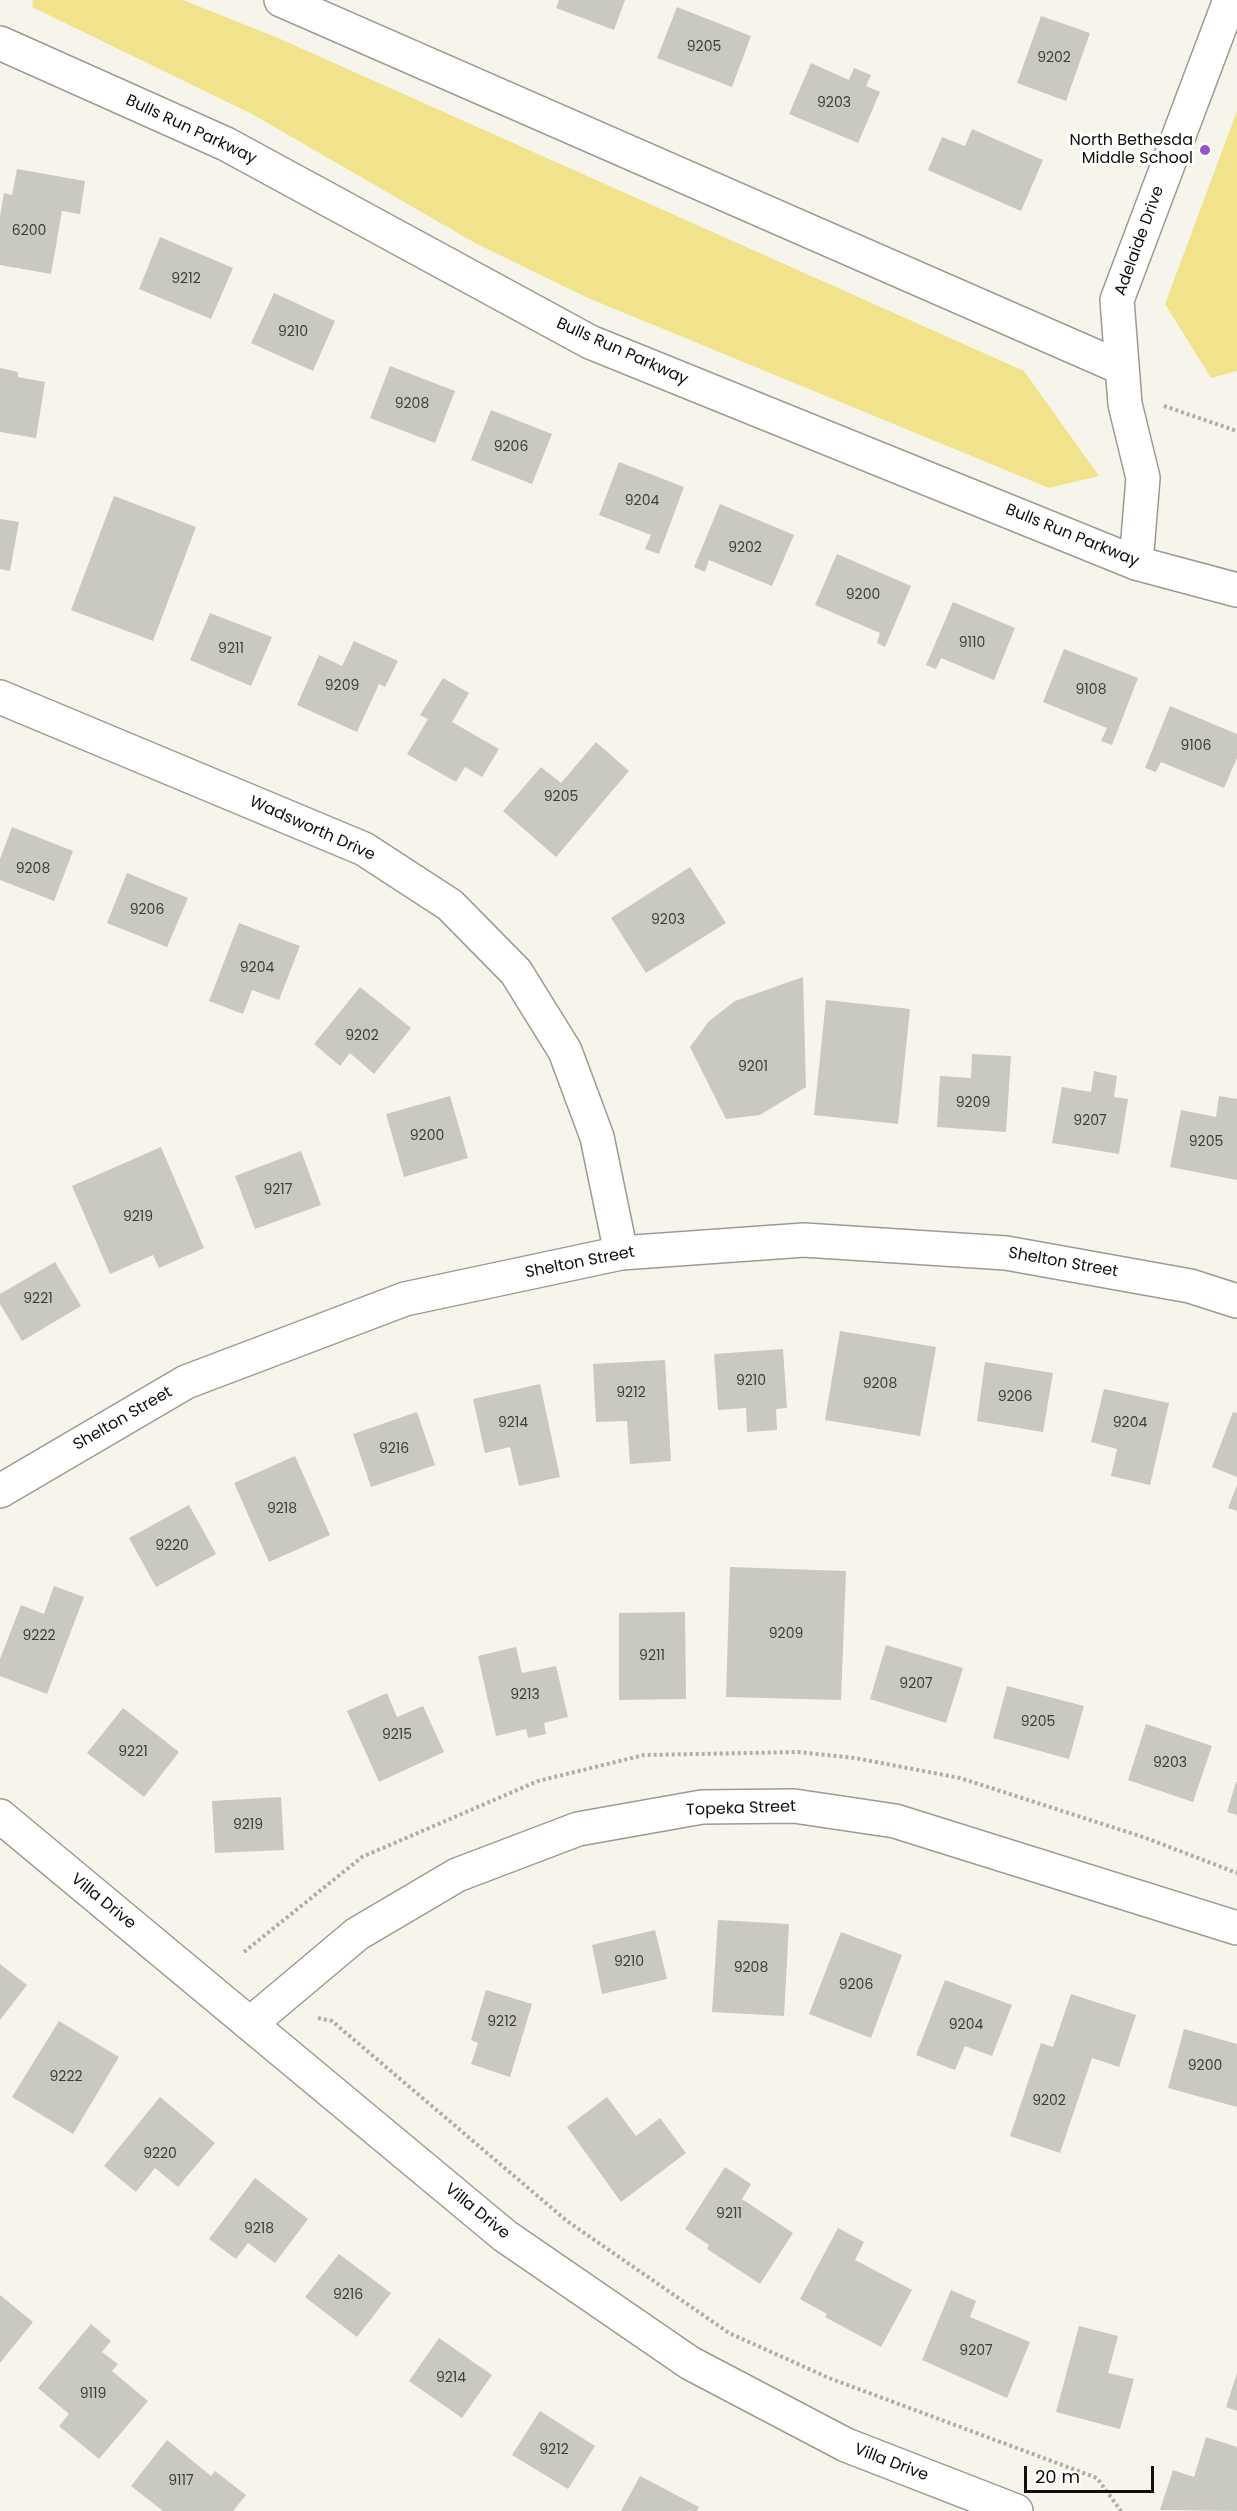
<!DOCTYPE html>
<style>
body{margin:0}
#map{position:relative;width:1237px;height:2511px;overflow:hidden;background:#f7f5eb;font-family:Poppins,sans-serif}
canvas{display:block}
.scale{position:absolute;left:1024px;top:2466px;width:130px;height:27px;box-sizing:border-box;border:3px solid #100f0c;border-top:0;padding-left:8px;font-size:18px;line-height:21px;white-space:nowrap;color:#100f0c;-webkit-text-stroke:4px #fff;paint-order:stroke}
</style>
<div id="map">
<canvas width="1237" height="2511"></canvas>
<div class="scale">20 m</div>
</div>
<script>
const context = document.querySelector('canvas').getContext('2d');
context.lineJoin = 'round';
function fill(path, color) { context.fillStyle = color; context.fill(path, 'evenodd'); }
function strokePath(path, color, width, dash) { context.strokeStyle = color; context.lineWidth = width; context.lineCap = dash ? 'butt' : 'round'; context.setLineDash(dash || []); context.stroke(path); }
function drawText(font, color, halo, rows, align = 'center') {
  context.font = font + ' Poppins,sans-serif'; context.lineWidth = 6; context.setLineDash([]); context.textBaseline = 'middle'; context.strokeStyle = halo; context.fillStyle = color; for (const [text, x, y, turn = 0] of rows) {
    context.save(); context.translate(x, y); context.rotate((+turn || 0) * Math.PI / 180); context.textAlign = isNaN(turn) ? turn : align; if (halo) context.strokeText(text, 0, 0); context.fillText(text, 0, 0); context.restore();
  }
}
fill(new Path2D(`
 M33,0h150l95,38 746,333 75,105 -50,12 -461,-190 -113,-55 -223,-129 -220,-107z
 M1237,111v260l-26,7 -46,-74z`), '#f1e38b');
fill(new Path2D(`
 M559,0h66l-11,30 -58,-22z
 M677,7l74,29 -19,51 -75,-29z
 M1041,16l49,17 -24,68 -49,-18z
 M811,63l38,17 5,-12 17,7 -5,11 14,6 -22,51 -69,-29z
 M972,129l71,31 -22,51 -93,-41 14,-33 23,9z
 M17,169l68,12 -5,33 -18,-3 -11,63 -51,-9v-49l4,-23 8,2z
 M160,237l73,31 -22,51 -72,-30z
 M274,293l61,28 -22,50 -62,-28z
 M390,366l65,25 -20,52 -65,-25z
 M0,368l18,4v5l27,5 -9,56 -36,-6z
 M491,410l61,24 -20,50 -61,-24z
 M619,462l65,25 -25,67 -14,-5 6,-14 -52,-20z
 M114,496l82,31 -43,114 -82,-31z
 M720,504l74,31 -22,51 -63,-26 -4,12 -11,-5z
 M0,519l19,3 -9,49 -10,-2z
 M837,554l74,32 -26,61 -8,-4 3,-10 -65,-28z
 M953,602l62,26 -21,52 -53,-22 -5,11 -10,-4z
 M210,613l62,24 -21,49 -61,-26z
 M354,641l44,20 -13,26 -6,-3 -22,48 -60,-27 22,-50 23,11z
 M1064,649l74,29 -26,67 -11,-4 6,-13 -64,-26z
 M443,678l26,15 -17,29 47,27 -17,28 -17,-10 -9,15 -49,-28 21,-35 -8,-4z
 M1170,706l67,28v24l-13,30 -63,-26 -5,10 -11,-4z
 M596,742l33,29 -73,86 -53,-46 38,-44 20,16z
 M12,827l61,24 -19,50 -54,-21v-21z
 M690,867l36,56 -80,50 -35,-55z
 M127,873l61,25 -21,49 -60,-24z
 M239,923l61,23 -21,54 -27,-10 -9,24 -34,-13z
 M803,977l3,110 -46,28 -34,4 -36,-72 19,-26 26,-20z
 M360,987l51,41 -37,46 -24,-21 -10,13 -26,-22z
 M826,1000l84,9 -12,115 -84,-9z
 M972,1054l39,2 -5,76 -69,-5 3,-51 31,2z
 M1094,1071l23,5 -3,21 14,2 -9,55 -67,-11 10,-56 29,5z
 M450,1096l18,62 -64,19 -18,-63z
 M1219,1096l18,3v81l-67,-13 11,-57 35,7z
 M161,1147l43,101 -45,20 -6,-13 -43,19 -38,-88z
 M301,1151l20,54 -66,24 -20,-53z
 M55,1262l26,44 -59,35 -22,-37v-10z
 M840,1331l96,16 -16,89 -95,-16z
 M783,1349l4,59 -11,1 1,21 -30,2 -1,-24 -28,2 -4,-56z
 M665,1360l6,101 -41,3 -3,-43 -31,1 -3,-58z
 M985,1362l68,11 -10,59 -66,-11z
 M540,1384l20,93 -41,9 -9,-39 -25,6 -12,-54z
 M1104,1389l65,14 -19,82 -39,-9 6,-27 -26,-7z
 M417,1412l18,53 -64,22 -18,-53z
 M1233,1412l4,1v64l-25,-10z
 M295,1456l35,79 -61,27 -35,-79z
 M1237,1485v26l-9,-3z
 M189,1505l27,49 -60,33 -27,-49z
 M730,1567l116,4 -5,129 -115,-3z
 M54,1586l30,11 -37,97 -47,-18v-17l21,-54 23,9z
 M685,1612l1,87 -67,1v-87z
 M886,1645l77,23 -17,55 -76,-24z
 M516,1647l6,26 34,-7 12,51 -24,6 2,11 -18,4 -2,-9 -30,7 -18,-80z
 M1007,1686l77,20 -15,53 -76,-21z
 M387,1693l10,24 26,-11 21,46 -65,30 -32,-71z
 M123,1708l56,44 -35,45 -57,-44z
 M1146,1724l66,22 -19,56 -65,-22z
 M1236,1782h1v33l-10,-3z
 M281,1797l3,53 -69,3 -3,-52z
 M718,1920l71,4 -5,92 -72,-4z
 M655,1930l12,49 -65,15 -10,-49z
 M841,1932l61,23 -31,83 -62,-24z
 M0,1964l27,21 -27,35z
 M945,1980l67,25 -20,51 -27,-10 -10,24 -39,-15z
 M486,1990l46,14 -22,73 -39,-13 7,-21 -7,-3z
 M1071,1994l65,21 -17,52 -27,-9 -32,95 -50,-17 31,-93 12,4z
 M59,2021l60,36 -46,77 -61,-37z
 M1184,2029l53,15v63l-69,-19z
 M160,2097l55,46 -37,44 -23,-19 -19,24 -32,-26z
 M607,2097l29,39 24,-18 26,35 -65,49 -54,-75z
 M725,2167l26,17 -9,15 51,34 -33,51 -53,-35 2,-4 -24,-16z
 M255,2178l53,41 -33,44 -27,-20 -12,16 -27,-20z
 M838,2228l26,14 -9,18 57,30 -31,57 -56,-30 2,-3 -27,-15z
 M339,2254l52,39 -34,44 -52,-40z
 M951,2290l25,11 -6,16 60,25 -23,56 -85,-38z
 M0,2295l33,27 -33,41z
 M91,2324l20,17 -9,11 16,12 -6,7 36,30 -49,58 -40,-33 10,-12 -31,-26z
 M1079,2326l39,10 -10,37 26,6 -14,50 -64,-17z
 M439,2338l53,37 -30,43 -53,-37z
 M1237,2373v38l-11,-4z
 M540,2411l55,35 -27,43 -56,-34z
 M1206,2437l31,10v64l-77,-1 13,-40 21,7z
 M167,2440l44,36 4,-5 31,24 -13,16h-70l-32,-25z
 M640,2476l59,31 -2,4h-76z`), '#cac9bf');
const minor = new Path2D(`
 M281,0l841,368
 M0,43l226,101 364,198 546,221 101,27
 M1136,563l7,-85 -18,-74 -8,-104 113,-300
 M0,697l364,152 86,56 66,67 49,79 32,86 24,116
 M0,1491l186,-109 219,-83 216,-46 183,-13 202,13 184,33 47,15
 M0,1816l505,420 185,127 156,82 170,66
 M251,2023l106,-89 100,-59 121,-46 124,-22 92,-1 101,15 342,107`);
strokePath(minor, '#9c9b92', 36);
strokePath(new Path2D(`
 M1164,406l73,25
 M244,1952l118,-95 176,-76 106,-26 154,-3 57,6 105,20 186,60 91,35
 M318,2018l14,3 235,200 162,112 100,45 268,100 24,33`), '#afaea6', 4, [3, 3]);
strokePath(minor, '#fff', 33);
for (const [x, y, r, color] of [
 [1205,150,6,"#9a53c6"]
]) { const dot = new Path2D(); dot.arc(x, y, r, 0, 2 * Math.PI); context.fillStyle = color; context.fill(dot); strokePath(dot, '#fff', 2); }
drawText('14px', '#3e3e39', null, [
 ["9205",704,47],
 ["9202",1054,58],
 ["9203",834,103],
 ["6200",29,231],
 ["9212",186,279],
 ["9210",293,332],
 ["9208",412,404],
 ["9206",511,447],
 ["9204",642,501],
 ["9202",745,548],
 ["9200",863,595],
 ["9110",972,643],
 ["9211",231,649],
 ["9209",342,686],
 ["9108",1091,690],
 ["9106",1196,746],
 ["9205",561,797],
 ["9208",33,869],
 ["9206",147,910],
 ["9203",668,920],
 ["9204",257,968],
 ["9202",362,1036],
 ["9201",753,1067],
 ["9209",973,1103],
 ["9207",1090,1121],
 ["9200",427,1136],
 ["9205",1206,1142],
 ["9217",278,1190],
 ["9219",138,1217],
 ["9221",38,1299],
 ["9210",751,1381],
 ["9208",880,1384],
 ["9212",631,1393],
 ["9206",1015,1397],
 ["9214",513,1423],
 ["9204",1130,1423],
 ["9216",394,1449],
 ["9218",282,1509],
 ["9220",172,1546],
 ["9209",786,1634],
 ["9222",39,1636],
 ["9211",652,1656],
 ["9207",916,1684],
 ["9213",525,1695],
 ["9205",1038,1722],
 ["9215",397,1735],
 ["9221",133,1752],
 ["9203",1170,1763],
 ["9219",248,1825],
 ["9210",629,1962],
 ["9208",751,1968],
 ["9206",856,1985],
 ["9212",502,2022],
 ["9204",966,2025],
 ["9200",1205,2066],
 ["9222",66,2077],
 ["9202",1049,2101],
 ["9220",160,2154],
 ["9211",729,2214],
 ["9218",259,2229],
 ["9216",348,2295],
 ["9207",976,2351],
 ["9214",451,2378],
 ["9119",93,2394],
 ["9212",554,2450],
 ["9117",181,2481]
]);
drawText('16px', '#100f0c', '#fff', [
 ["Bulls Run Parkway",191,130,25],
 ["Adelaide Drive",1140,241,-70],
 ["Bulls Run Parkway",622,352,24],
 ["Bulls Run Parkway",1072,536,22],
 ["Wadsworth Drive",312,829,24],
 ["Shelton Street",580,1263,-11],
 ["Shelton Street",1063,1263,10],
 ["Shelton Street",123,1419,-30],
 ["Topeka Street",741,1809,-2],
 ["Villa Drive",103,1902,39],
 ["Villa Drive",477,2212,39],
 ["Villa Drive",891,2463,21]
]);
drawText('16px', '#100f0c', '#fff', [
 ["North Bethesda",1193,141],
 ["Middle School",1193,159]
], 'right');
</script>
